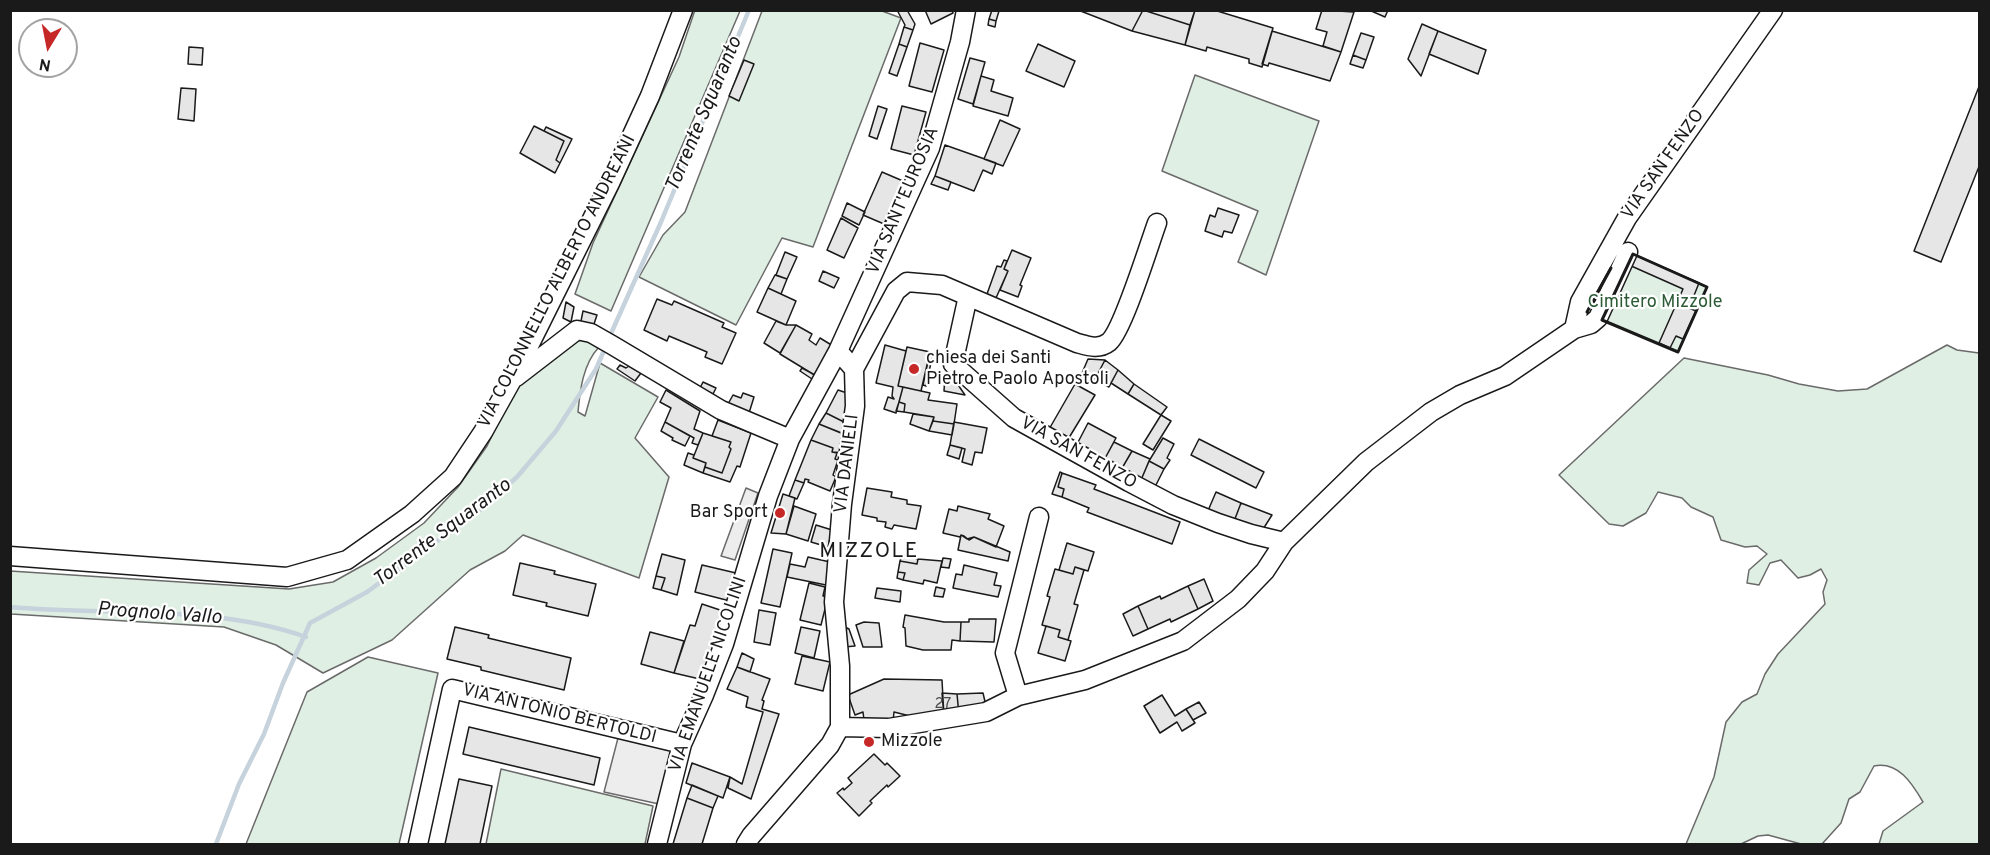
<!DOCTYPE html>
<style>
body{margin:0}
#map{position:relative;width:1990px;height:855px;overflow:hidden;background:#fff;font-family:Overpass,sans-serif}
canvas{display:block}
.frame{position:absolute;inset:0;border:12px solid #1a1a1a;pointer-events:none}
.north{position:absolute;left:18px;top:18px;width:60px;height:60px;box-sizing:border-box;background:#fff;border:2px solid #a3a3a3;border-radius:50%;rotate:190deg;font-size:16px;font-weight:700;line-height:24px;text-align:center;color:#1a1a1a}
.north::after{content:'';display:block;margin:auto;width:21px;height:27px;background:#c62828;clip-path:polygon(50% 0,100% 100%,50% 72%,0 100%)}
</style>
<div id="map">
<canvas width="1990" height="855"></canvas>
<div class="frame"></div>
<div class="north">N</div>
</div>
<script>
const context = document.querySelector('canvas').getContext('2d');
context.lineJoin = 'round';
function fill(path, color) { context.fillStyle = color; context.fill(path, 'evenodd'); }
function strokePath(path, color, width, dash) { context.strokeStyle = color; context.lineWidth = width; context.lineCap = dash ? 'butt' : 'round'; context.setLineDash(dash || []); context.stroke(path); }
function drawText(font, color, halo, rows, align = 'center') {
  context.font = font + ' Overpass,sans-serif'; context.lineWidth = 4.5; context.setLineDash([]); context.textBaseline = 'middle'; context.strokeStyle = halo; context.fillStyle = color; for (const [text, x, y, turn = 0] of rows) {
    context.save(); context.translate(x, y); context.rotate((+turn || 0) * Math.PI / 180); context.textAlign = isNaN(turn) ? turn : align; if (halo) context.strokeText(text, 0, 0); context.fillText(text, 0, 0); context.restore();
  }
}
const green = new Path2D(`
 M695,10l45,1 -129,300 -36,-17 18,-51 86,-186z
 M762,11h120l19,7 -88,229 -31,-9 -46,87 -97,-48 24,-42 22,-23z
 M1195,75l124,46 -53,154 -28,-13 20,-51 -96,-40z
 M1633,254l74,33 -29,65 -76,-32z
 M579,337l20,10c-16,17 -19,43 -21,65l7,4 15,-53 58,34 -23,41 34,39 -30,101 -116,-43 -18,16 -35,19 -78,70 -69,33 -47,-28 -52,-18 -213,-13 -1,-43 279,18 44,-7 43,-24 48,-35 34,-36 29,-41 33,-67z
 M1947,345l10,5 22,3v491h-100l4,-13 40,-29c-11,-19 -25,-41 -49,-36l-14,26 -11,7 -8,24 -19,21h-21l-33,-9 -10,1 -17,8h-55l28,-67 12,-55 16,-20 15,-8 8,-20 13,-20 47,-50 -2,-12 4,-12 -6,-11 -11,6 -12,3 -17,-18 -11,3 -11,22 -12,-2 2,-13 18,-16 -10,-8 -12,1 -24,-7 -8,-23 -22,-10 -9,-9 -24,-6 -12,21 -23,13 -14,-2 -50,-49 125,-117 84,17 31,9 39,7 29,-2z
 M368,657l70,16 -39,171h-153l61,-152z
 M501,769l152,37 -8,38h-159z`);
fill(green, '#e0efe3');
strokePath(green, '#6a6a6a', 1.5);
const parking = new Path2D(`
 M746,488l12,5 -23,67 -14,-4z
 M618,738l62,15 -12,53 -64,-14z`);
fill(parking, '#ededed');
strokePath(parking, '#6a6a6a', 1.5);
strokePath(new Path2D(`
 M609,338l52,-116 88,-212
 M10,607c98,9 202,-3 296,30
 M216,844l23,-60 25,-50 19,-51 27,-60 57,-31 114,-83 36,-32 39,-46 40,-62 10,-23`), '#c6d2dc', 4.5);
const building = new Path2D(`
 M897,10h10l8,14 -2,6 -9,-3 1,-2z
 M925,10h27l1,3 -22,11z
 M992,10l7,1 -3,10 -7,-2z
 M1078,10h65l-11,21z
 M1143,10h52l-5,15z
 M1143,10l47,15 -5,20 -53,-14z
 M1195,10h19l59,18 -11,39 -13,-4v-4l-42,-12 -1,4 -21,-6z
 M1322,10l32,2 -13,40 -18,-6 4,-14 -11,-3z
 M1369,10h19l-3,7z
 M989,19l7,2 -1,6 -7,-2z
 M1422,24l16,7 -17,45 -13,-17z
 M904,27l9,3 -6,17 -8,-3z
 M1272,31l69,21 -11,29 -61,-18 -1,3 -6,-2z
 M1438,31l48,19 -8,24 -49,-20z
 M1361,33l13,4 -8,23 -13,-5z
 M920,43l24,7 -12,42 -23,-6z
 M899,44l8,3 -10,29 -8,-3z
 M1038,44l37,17 -11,26 -38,-16z
 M189,47l14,1 -1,17 -14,-1z
 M1353,55l13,5 -3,8 -13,-4z
 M970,58l15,4 -12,42 -15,-5z
 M744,60l10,4 -15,37 -10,-5z
 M981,76l13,4 -3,11 22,7 -5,18 -35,-10z
 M1980,84v80l-39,98 -27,-11z
 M181,88l15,1 -2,32 -16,-2z
 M878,106l9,3 -10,30 -8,-3z
 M902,106l24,6 -12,43 -23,-6z
 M1000,120l20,9 -17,37 -19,-7z
 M534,126l30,15 -8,19 4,3 -5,10 -35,-20z
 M546,127l26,12 -12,24 -4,-3 8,-19 -20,-10z
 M945,145l51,18 -4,11 -9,-4 -9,21 -39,-15z
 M882,172l21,9 -19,43 -21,-9z
 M935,176l16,6 -3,8 -17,-6z
 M847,203l18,9 -6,13 -17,-9z
 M1218,208l21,7 -7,18 -8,-2 -2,6 -17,-6 5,-16 5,2z
 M841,218l17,10 -14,30 -17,-8z
 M1012,250l19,8 -11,27 2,1 -4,11 -18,-7 8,-19 -4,-2z
 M785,252l12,5 -10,22 -11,-4z
 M1633,254l66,29 -10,25 7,3 -13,28 -7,-3 -6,12 -11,-5 24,-54 -54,-24z
 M1004,260l3,1 -3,8 4,2 -12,27 -9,-4 10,-28 4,1z
 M823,271l16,7 -5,10 -15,-7z
 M775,275l12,4 -6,15 -13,-6z
 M768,288l28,13 -10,24 -29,-13z
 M657,299l15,6 2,-4 50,22 -2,4 14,6 -14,31 -17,-7 2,-5 -38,-16 -2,5 -23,-11z
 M566,302l8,5 -3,15 -8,-4z
 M583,311l14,4 -5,15 -12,-4z
 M776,321l10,4h10l-16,28 -16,-10z
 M796,325l16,9 -3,6 7,5 4,-7 18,11 -17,30 -41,-25z
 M885,345l21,6 -8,35 5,1 -7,26 -12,-4 4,-12 6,2 -2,-3 1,-9 -17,-4z
 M907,347l23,5 -9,39 -23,-5z
 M930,352l3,1 -7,33 -3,-1z
 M1088,359l17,1 -10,19 -13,-6z
 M1105,360l13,10 -9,17 -14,-8z
 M620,365l6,3 3,-2 12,7 -6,8 -18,-12z
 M802,368l13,7 -3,4 -12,-8z
 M1118,370l16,14 -6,10 -17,-11z
 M945,376h7l13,19 -21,-4z
 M703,382l13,6 -3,6 -13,-6z
 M1075,384l20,11 -28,46 -19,-10z
 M1134,384l33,23 -6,8 -33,-21z
 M903,387l27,6 -2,7 29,4 -3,20 -21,-3 1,-4 -30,-5 1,-8 -6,-2z
 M666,390l34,21 -6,18 9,4 -5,12 -6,-2 2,-5 -29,-16 6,-14 -11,-6z
 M838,390l15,5 -7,28 -20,-10z
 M743,393l11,4 -5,16 -21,-9 5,-9 8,3z
 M899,402l6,2 -1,8 -8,-1z
 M826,413l20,10 -5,10 -22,-9z
 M913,414l21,3 -5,14 -19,-7z
 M1161,415l10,6 -18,29 -10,-6z
 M718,420l33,13 -11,34 -3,-1 -7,16 -27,-9 2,-6 17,6 9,-24 -2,-2 2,-5 -19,-6z
 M933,421l21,3 -2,11 -23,-4z
 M665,422l25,14 -5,10 -13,-6 1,-2 -12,-7z
 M954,422l33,6 -5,25 -7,-1 -3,13 -10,-3 3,-13 -15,-4z
 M1088,423l28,15 -13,24 -28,-14z
 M819,424l30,12 -2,17 -15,-1 1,-4 -22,-8z
 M703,433l28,9 -2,5 2,2 -9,24 -17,-6 1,-4 -13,-5z
 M1163,438l11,6 -7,14 3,2 -6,9 -15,-8z
 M1199,439l65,33 -8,16 -65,-33z
 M811,440l22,8 -1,4 5,1 -2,6 3,1 -5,15 3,2 -6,14 -22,-9 1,-2 -4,-1 -1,4 -9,-3z
 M1114,442l18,9 -11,19 -18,-8z
 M950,445l12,3 -3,11 -12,-4z
 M1132,451l18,8 -9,21 -20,-10z
 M688,453l6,2 -1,3 13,5 -3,10 -19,-8z
 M1149,461l15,8 -9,18 -14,-7z
 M1060,472l2,1 -4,14 6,2 -2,8 -10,-3z
 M1062,473l34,12 -2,4 86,33 -8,22 -85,-32 2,-4 -27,-11 2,-8 -6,-2z
 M795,480l9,3 -7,16 -8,-3z
 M867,488l25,4 -1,5 16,3v4l14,2 -5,23 -22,-4 -2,4 -7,-2 1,-5 -9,-1v-3l-15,-3z
 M1216,492l25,11 -8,21 -26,-11z
 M783,494l12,4 -9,36 -15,-1z
 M1241,503l31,12 -12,19 -27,-10z
 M794,506l22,8 -8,27 -22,-7z
 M958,506l32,8 -2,5 16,7 -8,21 -22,-10 -5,3 -5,-4 -3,-1 -1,2 -17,-4 6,-24 8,2z
 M816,525l16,5 -4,17 -17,-5z
 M961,535l6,4 7,-2 36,15 -2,9 -50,-11z
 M1067,543l27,9 -6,19 -13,-4 -2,7 -14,-4z
 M773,549l19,4 -12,54 -19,-4z
 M662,554l23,6 -8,35 -16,-5 4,-12 -9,-2z
 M902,555l16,4 -1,5 -17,-3z
 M808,557l22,5 -4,23 -39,-8 3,-13 15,3z
 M943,558l8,1 -2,9 -8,-1z
 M918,559l24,2 -5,22 -13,-3 -1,4 -20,-4 2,-7 -7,-1 2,-11 17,3z
 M520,563l35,8 -1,3 42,10 -8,32 -42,-10 1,-3 -34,-8z
 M702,565l34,8 -6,28 -35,-9z
 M964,565l33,8 -3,12 7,1 -3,11 -45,-9 3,-14 6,1z
 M1075,567l9,3 -10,34 4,1 -10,35 -10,-3 2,-7 -18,-5 8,-28 -3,-1 8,-27 18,5z
 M898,572l7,1 -2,7 -6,-2z
 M656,576l9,2 -4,12 -8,-2z
 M1204,579l9,22 -15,8 -10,-23z
 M809,583l16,4 -2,9 5,1 -7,28 -21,-5z
 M1188,586l10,23 -27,13 -1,-3 -22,10 -10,-23 22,-10 1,3z
 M936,587l9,2 -2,8 -9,-1z
 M877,588l24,3 -1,11 -25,-4z
 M702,604l24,8 -22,68 -30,-7 16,-48 5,1z
 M1138,606l10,23 -15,7 -10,-22z
 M759,610l17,3 -6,32 -16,-3z
 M905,615l39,7h17l-1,19 -8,-1 -1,10h-28l-17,-4 -1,-18 -2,-1z
 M969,619h27l-2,23 -34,-1 1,-19h8z
 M864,622l15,1 3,24h-19l-7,-22z
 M1046,626l14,4 -2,7 13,4 -6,20 -27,-8z
 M455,627l34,8 -1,3 83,20 -7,32 -83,-20v-3l-34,-8z
 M801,627l19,4 -6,27 -19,-5z
 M847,628l2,1 6,17 -11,1 -1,-10z
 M650,632l34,9 -10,32 -33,-9z
 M742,653l12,6 -4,13 -13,-5z
 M802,656l28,6 -7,29 -28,-7z
 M737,667l33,12 -8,21 2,1 -2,8 17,5 -28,85 -23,-11 2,-11 12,7 21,-72 -17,-5 2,-10 -21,-8z
 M884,679l58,1 2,37 -34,-1 -16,-4 -1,10 -29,-2 -1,-8 -8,3 -7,-20z
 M942,693l15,1 2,21 -15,2z
 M983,693l4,17 -28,5 -2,-21z
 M1162,695l13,21 11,-7 9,14 -13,8 -5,-9 -17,11 -16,-27z
 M1199,702l7,11 -13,7 -7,-11z
 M469,727l131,31 -6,27 -131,-31z
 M874,754l11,11 2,-2 13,13 -12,11 -1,-2 -17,16 2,2 -13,13 -22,-23 6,-5 1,2 8,-7 -4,-5z
 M692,763l38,14 -7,21 -37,-15z
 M459,779l33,7 -12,58h-35z
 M692,785l26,11 -5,12 -26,-10z
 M687,798l26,10 -11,36h-29z`);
fill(building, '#e6e6e6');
strokePath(building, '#1a1a1a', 1.5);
const minor = new Path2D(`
 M968,296l-15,68 61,54 115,64 44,23 45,18 33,11 33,8
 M1574,329l6,-27 47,-84 146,-208
 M854,369l42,-78 11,-9 35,3 135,58c11,3 22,7 32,-1 14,-12 40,-97 48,-119
 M516,377l61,-47 14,3 21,12 109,65 69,29
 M10,556l277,21 60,-17 65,-46 41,-37 30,-45 29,-52 98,-197 40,-87 33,-86
 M1018,696l-13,-43 34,-136
 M840,727l49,1 97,-16 32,-16 67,-16 98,-39 55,-42 27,-28 19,-29 82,-80 65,-50 29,-17 45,-19 69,-47 17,-5 7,-6 30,-66
 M418,844l34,-155 230,55
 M657,844l25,-100 22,-49 20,-51 44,-148 22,-57 48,-88 92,-203 30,-106 6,-32
 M746,844l5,-8 79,-91 10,-18v-61l-6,-64 8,-98 13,-98 -1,-37 -16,-18`);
strokePath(minor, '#1a1a1a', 21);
strokePath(minor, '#fff', 18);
strokePath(new Path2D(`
 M1633,254l74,33 -29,65 -76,-32z
 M1587,312l24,-44`), '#1a1a1a', 3);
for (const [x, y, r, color] of [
 [914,369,6,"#c62828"],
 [780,513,6,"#c62828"],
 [869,742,6,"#c62828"]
]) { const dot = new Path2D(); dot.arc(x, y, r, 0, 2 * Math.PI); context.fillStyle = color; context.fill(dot); strokePath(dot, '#fff', 2); }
drawText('15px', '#4d4d4d', null, [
 ["27",943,705]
]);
drawText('18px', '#1a1a1a', '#fff', [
 ["VIA SAN FENZO",1664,165,-55],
 ["VIA SANT'EUROSIA",904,201,-67],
 ["VIA COLONNELLO ALBERTO ANDREANI",558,282,-63],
 ["VIA SAN FENZO",1078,454,29],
 ["VIA DANIELI",848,464,-83],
 ["VIA EMANUELE NICOLINI",709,675,-71],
 ["VIA ANTONIO BERTOLDI",559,715,14]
]);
drawText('18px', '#2b5a34', '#fff', [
 ["Cimitero Mizzole",1655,303]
]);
drawText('18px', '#1a1a1a', '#fff', [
 ["chiesa dei Santi",926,359],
 ["Pietro e Paolo Apostoli",926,380],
 ["Bar Sport",768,513,"right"],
 ["Mizzole",881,742]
], 'left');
drawText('italic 20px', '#1a1a1a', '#fff', [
 ["Torrente Squaranto",705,115,-67],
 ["Torrente Squaranto",443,534,-37],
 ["Prognolo Vallo",159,615,4]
]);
context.letterSpacing = '1.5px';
drawText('21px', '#1a1a1a', '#fff', [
 ["MIZZOLE",869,553]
]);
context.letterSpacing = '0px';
</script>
